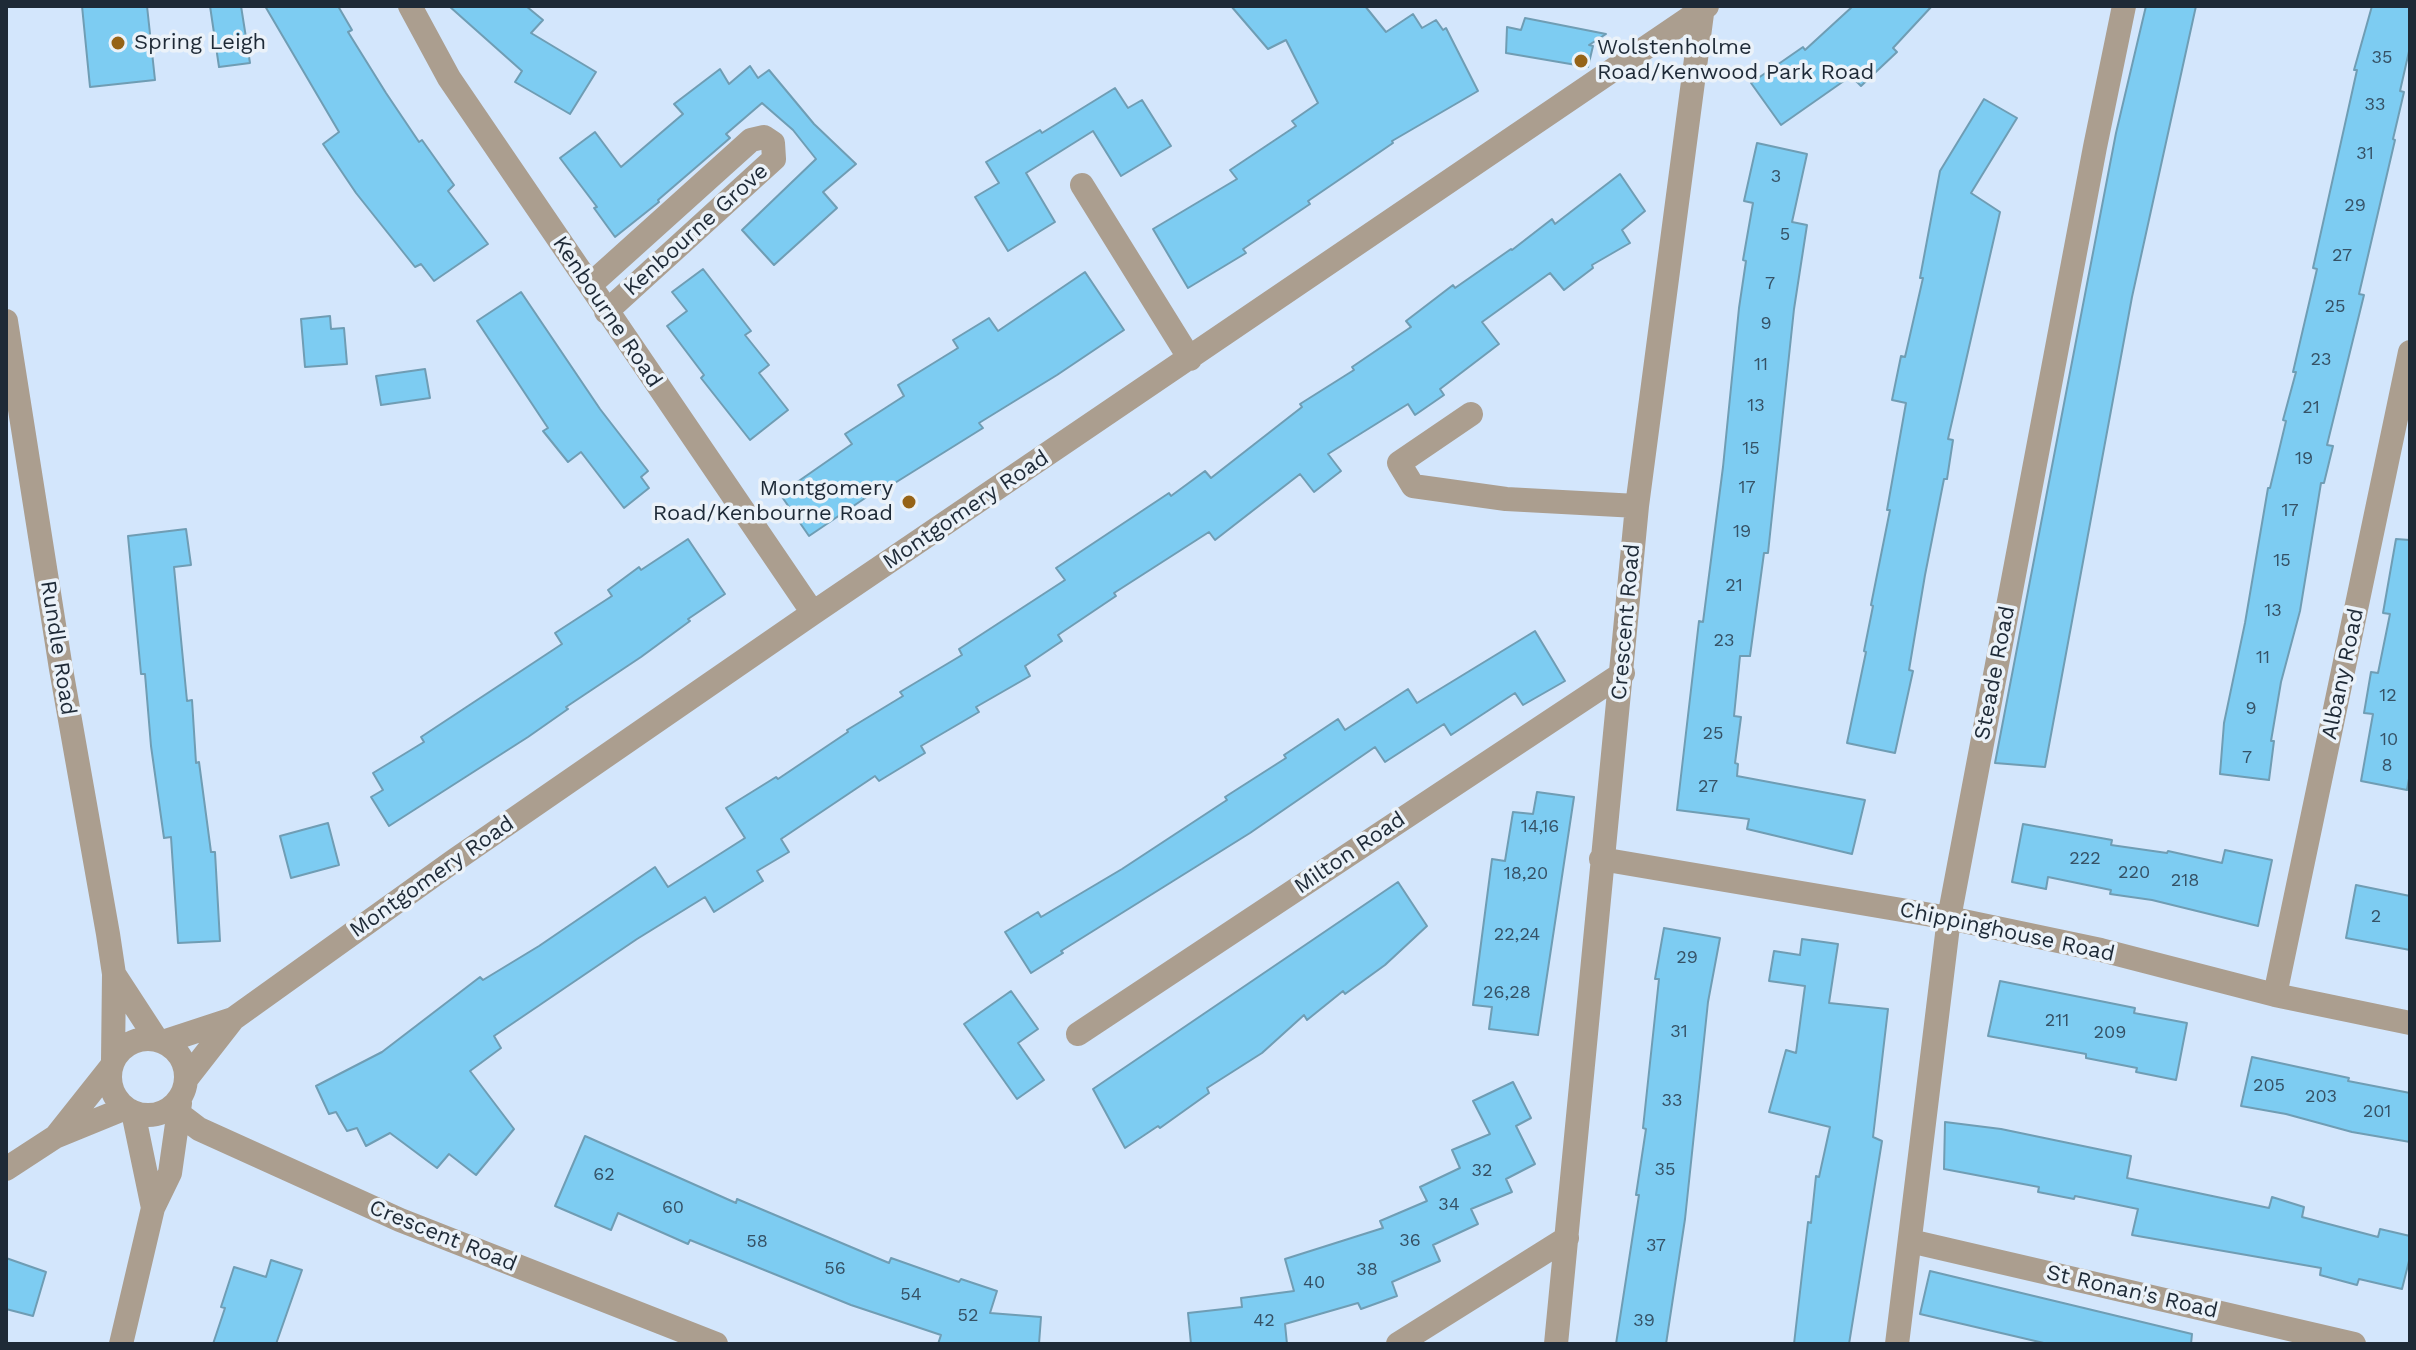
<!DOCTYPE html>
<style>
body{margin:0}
#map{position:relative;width:2416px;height:1350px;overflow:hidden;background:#d3e6fc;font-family:"Work Sans",sans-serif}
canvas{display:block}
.frame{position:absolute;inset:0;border:8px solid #1e2a37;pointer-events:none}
</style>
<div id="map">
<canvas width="2416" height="1350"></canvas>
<div class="frame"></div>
</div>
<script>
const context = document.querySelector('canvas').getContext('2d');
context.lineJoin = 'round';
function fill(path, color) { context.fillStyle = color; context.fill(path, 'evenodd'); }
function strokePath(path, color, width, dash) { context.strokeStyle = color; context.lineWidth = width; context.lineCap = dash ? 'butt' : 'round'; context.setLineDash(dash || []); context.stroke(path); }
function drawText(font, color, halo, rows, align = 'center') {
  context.font = font + ' "Work Sans",sans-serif'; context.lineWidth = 7; context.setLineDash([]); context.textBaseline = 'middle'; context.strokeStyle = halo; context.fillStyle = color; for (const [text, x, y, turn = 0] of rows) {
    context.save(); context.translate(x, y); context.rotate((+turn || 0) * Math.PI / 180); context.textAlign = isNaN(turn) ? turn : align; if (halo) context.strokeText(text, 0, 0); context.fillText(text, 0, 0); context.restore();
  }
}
const building = new Path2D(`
 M82,6h65l8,74 -65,7z
 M210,6h31l9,57 -31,4z
 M265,6h73l14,24 -4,2 38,61 33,49 3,-2 32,45 -6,6 40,53 -54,37 -13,-17 -6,3 -59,-74 -33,-49 16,-12z
 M449,6h77l17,14 -12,13 65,39 -26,42 -55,-32 7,-11z
 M1231,6h134l21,26 27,-18 9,14 14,-8 7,10 3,-2 32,63 -86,50 1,2 -85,58 2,3 -67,45 3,4 -58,35 -35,-59 84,-50 -7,-9 66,-44 -4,-5 26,-18 -32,-63 -18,9z
 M1853,6h79l-39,42 4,4 -36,34 -10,-10 -70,49 -30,-42 52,-36 2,3z
 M2146,6h50l-64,291 -87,470 -50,-4 121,-630z
 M2372,6h38v41l-10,44 4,1 -11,47 2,1 -36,154 5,1 -37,150 6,1 -9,37h-3l-21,128 -19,71 -10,59h3l-5,39 -49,-6 4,-51 21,-100 23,-135h2l16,-67 -3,-1 13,-48h-3l24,-103 -4,-1 44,-198h-3z
 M1525,18l81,16 -17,11 4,1 -5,21 -82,-14 1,-26 14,3z
 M750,66l8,12 11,-8 45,54 42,40 -33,28 14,16 -63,57 -32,-35 74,-71 -23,-29 -31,-27 -36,31 4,4 -72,62 1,2 -44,35 -21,-29 3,-1 -37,-49 35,-26 26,35 62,-53 -9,-10 46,-35 9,15z
 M1115,88l13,20 14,-8 29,46 -50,30 -28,-45 -67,42 29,49 -47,29 -33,-54 24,-14 -13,-21 54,-32 2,3z
 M1984,99l33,19 -46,75 29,19 -52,227 5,1 -6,39h-3l-19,96 -16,95 4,1 -18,82 -48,-10 19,-91 -2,-1 9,-45 -2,-1 19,-95h-3l19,-107 -14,-3 9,-44 4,1 18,-79h-3l20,-107z
 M1757,143l50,11 -15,68 15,3 -13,84 -26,244h-4l-14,103h-10l-6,60 7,1 -6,46 3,1 -1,12 128,24 -13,54 -105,-25 2,-10 -72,-9 22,-189 4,1 20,-155 16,-159 7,-47 -3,-1 10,-57 -9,-2z
 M1620,174l25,37 -23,19 8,13 -38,22 1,3 -29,22 -14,-17 -68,49 17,22 -59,45 4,6 -29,20 -7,-11 -80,50 13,17 -27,21 -14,-18 -85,66 -6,-8 -95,61 2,3 -58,39 4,6 -37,25 5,10 -54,31 3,5 -58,34 4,7 -46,28 -4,-5 -94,63 8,13 -32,19 6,10 -49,31 -9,-15 -68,42 -143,97 7,12 -31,23 44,58 -38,46 -27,-21 -12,14 -47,-35 -24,13 -9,-18 -10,3 -11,-19 -7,2 -13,-28 66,-34 98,-75 3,3 56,-34 116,-79 13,20 77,-49 -19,-30 50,-31 2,2 70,-47 -1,-2 56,-34 -3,-4 62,-37 -3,-6 106,-69 -9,-12 113,-75 2,3 34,-25 6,7 91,-71 -2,-3 54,-34 -2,-3 59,-40 -5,-6 47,-36 2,3 56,-39 1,1 40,-31 3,5z
 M703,269l48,62 -6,4 24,30 -10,8 29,37 -38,30 -49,-62 3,-3 -37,-49 20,-15 -15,-19z
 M1085,272l39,58 -67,45 -78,48 4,5 -101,63 -2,-3 -71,48 -29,-42 72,-50 -7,-10 59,-38 -6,-11 60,-37 -5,-8 36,-22 9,13z
 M521,292l79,117 48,62 -7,6 8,11 -25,20 -43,-56 -13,10 -25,-31 5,-3 -71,-107z
 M330,316l1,13 13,-1 3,36 -42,3 -4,-48z
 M425,369l5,29 -49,7 -5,-29z
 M186,529l5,36 -17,2 13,134 5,-1 4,63 3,-1 12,90h4l5,89 -42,2 -7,-106 -7,1 -13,-92 -6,-72h-4l-13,-138z
 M688,539l37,55 -37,25 2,2 -49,36 -75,50 2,2 -40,28 -139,89 -18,-29 12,-7 -10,-17 51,-31 -3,-5 141,-93 -7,-11 57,-37 -4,-6 31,-23 2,3z
 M2396,539l14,1v233l-3,17 -46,-9 12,-67 -9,-1 7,-41 7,1 12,-59 -7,-1z
 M1535,631l30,50 -42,24 -8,-12 -64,42 -7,-11 -59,38 -10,-15 -125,86 -189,118 2,2 -32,20 -26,-41 33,-20 3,5 81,-48 105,-69 -2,-3 61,-39 -2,-3 54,-36 7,11 63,-41 9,14z
 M1537,792l37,5 -36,238 -49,-6 3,-22 -19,-2 19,-146 13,2 8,-49 20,2z
 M328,823l11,42 -48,13 -11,-42z
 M2023,824l89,16 -1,5 56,8 1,-2 54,12 3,-13 47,10 -14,66 -106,-26 -42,-6 1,-4 -63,-13 -2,12 -34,-7z
 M1398,882l29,44 -42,39 -40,29 -2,-3 -36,29 -3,-5 -42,38 -55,35 2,5 -49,35 -2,-2 -33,22 -32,-59z
 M2356,885l54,11v54l-64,-12z
 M1664,928l56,10 -12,64 -23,217 -19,125h-50l23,-149h-3l10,-66 -3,-1 16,-149h-4z
 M1802,939l36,5 -9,59 59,6 -15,128 9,4 -33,203h-55l14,-122 3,1 5,-47 3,1 11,-50 -61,-15 17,-62 10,3 9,-67 -36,-5 5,-30 26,4z
 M2000,981l135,27 -1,5 53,10 -11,57 -40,-8 1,-4 -51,-10v-4l-98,-18z
 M1011,991l27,38 -20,14 26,37 -27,19 -53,-75z
 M2252,1057l97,21 -1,3 62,12v49l-58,-10 -66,-18 -45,-8z
 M1513,1082l18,36 -15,8 19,38 -29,15 6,13 -41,17 7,15 -45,21 7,16 -48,21 5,14 -36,13 -3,-6 -73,21 2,20h-96l-3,-31 54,-6 -1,-9 53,-7 -9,-32 98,-31 -3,-7 47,-20 -7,-14 40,-19 -8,-18 38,-16 -17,-33z
 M1945,1122l56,7 130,27 -4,22 142,30 3,-11 32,10 -2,10 76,20 2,-8 30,7v21l-8,32 -43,-10 -2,6 -37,-10 1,-7 -189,-33 6,-26 -63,-13 -1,3 -36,-7 1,-5 -95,-18z
 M585,1136l151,67 1,-4 152,64 2,-5 68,24 2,-3 36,12 -7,22 51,4 -2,27h-101l3,-9 -90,-30 -161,-65 -2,4 -70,-31 -7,17 -56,-24z
 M6,1258l40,14 -13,44 -27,-7z
 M271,1260l31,10 -26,74h-63l12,-36 -4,-1 13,-40 32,10z
 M1930,1271l262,63 -1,10h-143l-128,-30z`);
fill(building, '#7dccf2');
strokePath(building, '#6f9db4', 2);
strokePath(new Path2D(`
 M410,6l39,72 364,535
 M1082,185l108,174
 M590,285l161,-145 13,-3 9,6 1,16 -168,153
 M6,321l55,348 47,265 6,40 -1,87
 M1471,414l-72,49 14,23 93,13 131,7
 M1601,859l348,59 152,32 174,45 135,28
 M114,974l43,66
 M2275,995l135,-643
 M1078,1034l545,-361
 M110 1077a38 38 0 1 1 76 0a38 38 0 1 1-76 0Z
 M163,1042l70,-23
 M187,1078l46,-59 222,-159 358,-247 894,-607
 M133,1112l20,96
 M178,1113l21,16 201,91 316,124
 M57,1135l54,-68
 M6,1169l49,-32 71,-29
 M1910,1241l444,103
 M121,1344l32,-136 17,-35 10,-70
 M1398,1344l169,-106
 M1556,1344l81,-838 66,-500
 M1897,1344l52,-426 146,-771 29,-141`), '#ab9e8f', 24);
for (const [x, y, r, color] of [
 [118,43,8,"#966317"],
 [1581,61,8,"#966317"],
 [909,502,8,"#966317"]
]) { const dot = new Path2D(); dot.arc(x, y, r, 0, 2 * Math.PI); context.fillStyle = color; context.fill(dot); strokePath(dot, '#ebf2f9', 3); }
drawText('18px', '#365266', null, [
 ["35",2382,58],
 ["33",2375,105],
 ["31",2365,154],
 ["3",1776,177],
 ["29",2355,206],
 ["5",1785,235],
 ["27",2342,256],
 ["7",1770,284],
 ["25",2335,307],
 ["9",1766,324],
 ["23",2321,360],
 ["11",1761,365],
 ["13",1756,406],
 ["21",2311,408],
 ["15",1751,449],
 ["19",2304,459],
 ["17",1747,488],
 ["17",2290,511],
 ["19",1742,532],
 ["15",2282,561],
 ["21",1734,586],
 ["13",2273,611],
 ["23",1724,641],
 ["11",2263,658],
 ["12",2388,696],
 ["9",2251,709],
 ["25",1713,734],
 ["10",2389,740],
 ["7",2247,758],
 ["8",2387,766],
 ["27",1708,787],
 ["14,16",1540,827],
 ["222",2085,859],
 ["220",2134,873],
 ["18,20",1526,874],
 ["218",2185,881],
 ["2",2376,917],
 ["22,24",1517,935],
 ["29",1687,958],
 ["26,28",1507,993],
 ["211",2057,1021],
 ["31",1679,1032],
 ["209",2110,1033],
 ["205",2269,1086],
 ["203",2321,1097],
 ["33",1672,1101],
 ["201",2377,1112],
 ["35",1665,1170],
 ["32",1482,1171],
 ["62",604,1175],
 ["34",1449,1205],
 ["60",673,1208],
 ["36",1410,1241],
 ["58",757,1242],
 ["37",1656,1246],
 ["56",835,1269],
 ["38",1367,1270],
 ["40",1314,1283],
 ["54",911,1295],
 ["52",968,1316],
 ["42",1264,1321],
 ["39",1644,1321]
]);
drawText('22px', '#1e2a37', '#ebf2f9', [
 ["Spring Leigh",134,43],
 ["Wolstenholme",1597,48],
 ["Road/Kenwood Park Road",1597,73],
 ["Montgomery",893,489,"right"],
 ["Road/Kenbourne Road",893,514,"right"]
], 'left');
drawText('22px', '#1e2a37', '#ebf2f9', [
 ["Kenbourne Grove",696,230,-42],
 ["Kenbourne Road",607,312,56],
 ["Montgomery Road",966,510,-34],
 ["Crescent Road",1626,622,-85],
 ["Rundle Road",58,648,81],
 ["Steade Road",1995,673,-79],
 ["Albany Road",2343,674,-78],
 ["Milton Road",1350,853,-34],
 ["Montgomery Road",432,877,-35],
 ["Chippinghouse Road",2007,932,12],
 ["Crescent Road",443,1236,22],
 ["St Ronan's Road",2132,1292,13]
]);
</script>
